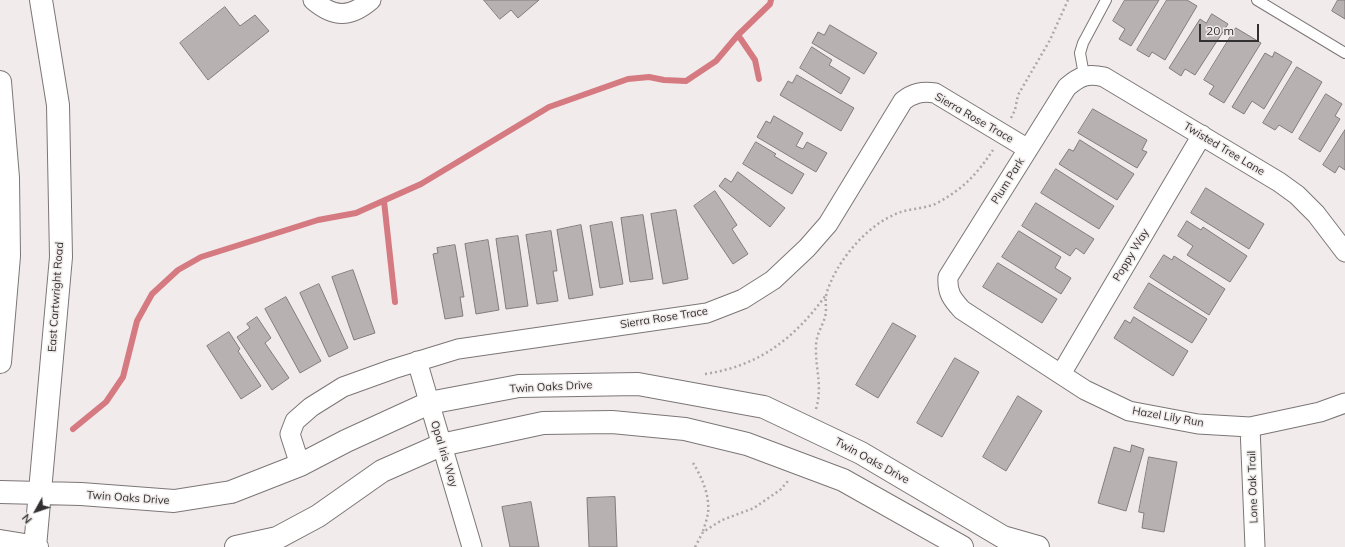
<!DOCTYPE html>
<style>
body{margin:0}
#map{position:relative;width:1345px;height:547px;overflow:hidden;background:#f1ebeb;font-family:Mulish,sans-serif}
canvas{display:block}
.north{position:absolute;left:16px;top:491px;width:40px;height:40px;-webkit-text-stroke:3px #f1ebeb;paint-order:stroke;rotate:230deg;font-size:11px;font-weight:700;line-height:16px;text-align:center;color:#323030}
.north::after{content:'';display:block;margin:auto;width:14px;height:18px;background:#323030;clip-path:polygon(50% 0,100% 100%,50% 72%,0 100%)}
.scale{position:absolute;left:1199px;top:24px;width:60px;height:18px;box-sizing:border-box;border:2px solid #323030;border-top:0;padding-left:5px;font-size:12px;line-height:14px;white-space:nowrap;color:#323030;-webkit-text-stroke:3px #f1ebeb;paint-order:stroke}
</style>
<div id="map">
<canvas width="1345" height="547"></canvas>
<div class="north">N</div>
<div class="scale">20 m</div>
</div>
<script>
const context = document.querySelector('canvas').getContext('2d');
context.lineJoin = 'round';
function strokePath(path, color, width, dash) { context.strokeStyle = color; context.lineWidth = width; context.lineCap = dash ? 'butt' : 'round'; context.setLineDash(dash || []); context.stroke(path); }
function fill(path, color) { context.fillStyle = color; context.fill(path, 'evenodd'); }
function drawText(font, color, halo, rows, align = 'center') {
  context.font = font + ' Mulish,sans-serif'; context.lineWidth = 3; context.setLineDash([]); context.textBaseline = 'middle'; context.strokeStyle = halo; context.fillStyle = color; for (const [text, x, y, turn = 0] of rows) {
    context.save(); context.translate(x, y); context.rotate((+turn || 0) * Math.PI / 180); context.textAlign = isNaN(turn) ? turn : align; if (halo) context.strokeText(text, 0, 0); context.fillText(text, 0, 0); context.restore();
  }
}
strokePath(new Path2D(`
 M738,35l17,25 4,19
 M384,201l11,101
 M73,429l33,-27 17,-25 14,-56 15,-27 26,-24 23,-13 117,-37 38,-7 65,-29 128,-77 79,-28 21,-2 15,3 22,1 30,-20 22,-26 32,-31 1,-4`), '#d57a80', 6);
const building = new Path2D(`
 M484,0h55l-21,18 -7,-8 -11,9z
 M1125,0h34l-28,46 -12,-7 6,-10 -12,-8z
 M1167,0h20l10,6 -32,54 -13,-8 -3,5 -12,-7z
 M1338,0h7v19l-13,-8z
 M225,7l15,19 15,-11 14,16 -61,49 -28,-37z
 M1212,14l16,10 -33,51 -10,-6 -4,7 -12,-8 31,-49 6,4z
 M830,25l47,28 -13,21 -52,-31 6,-11 6,3z
 M1236,28l25,15 -37,60 -15,-9 5,-8 -10,-6z
 M812,47l20,13 -3,5 21,13 -9,16 -41,-26z
 M1275,52l17,10 -28,47 -12,-8 -8,13 -12,-7 33,-54 7,4z
 M1297,67l25,15 -30,51 -13,-8 -4,5 -12,-7z
 M797,75l57,33 -13,23 -61,-36 8,-14 4,2z
 M1326,94l16,10 -7,12 5,3 -20,33 -21,-13z
 M1093,109l54,31 -5,10 5,2 -10,16 -59,-35z
 M774,116l29,17 -7,13 7,3 4,-7 20,11 -11,19 -59,-35 9,-16 4,2z
 M1345,130v40l-6,-4 -4,7 -12,-8z
 M1080,140l54,34 -17,26 -58,-36 10,-15 4,2z
 M756,142l20,12 -2,2 30,18 -12,20 -49,-30z
 M1056,169l58,37 -15,23 -58,-36z
 M738,172l47,36 -15,19 -51,-41 6,-8 6,4z
 M1206,188l58,36 -15,25 -58,-36z
 M715,191l22,34 -5,4 16,25 -15,10 -39,-58z
 M1036,203l58,36 -10,15 -8,-6 -6,8 -48,-30z
 M676,210l12,69 -25,5 -12,-70z
 M643,215l10,64 -23,3 -9,-64z
 M1187,221l14,9 2,-3 44,29 -17,26 -43,-27 6,-9 -15,-10z
 M612,222l11,62 -23,4 -10,-62z
 M581,225l12,70 -24,4 -12,-69z
 M551,231l6,40h-4l5,30 -21,3 -11,-69z
 M1019,231l42,26 -6,11 16,10 -10,16 -59,-37z
 M518,236l10,70 -22,3 -10,-70z
 M488,240l11,70 -23,4 -11,-70z
 M455,245l9,52h-4l3,19 -18,3 -12,-65 5,-1 -1,-5z
 M1164,255l8,5 2,-4 51,33 -16,26 -59,-38z
 M998,263l59,36 -15,24 -59,-36z
 M353,270l22,63 -21,7 -22,-63z
 M1149,283l58,36 -15,24 -58,-35z
 M319,284l29,64 -19,9 -29,-64z
 M286,297l35,64 -21,12 -35,-64z
 M257,317l14,21 -6,5 24,35 -17,12 -35,-53 13,-9 -3,-4z
 M1134,317l54,34 -15,25 -59,-38 11,-18 5,3z
 M893,323l23,13 -38,62 -22,-13z
 M229,332l11,17 -2,2 23,35 -20,13 -34,-53z
 M955,358l24,14 -37,65 -25,-14z
 M1018,396l24,15 -36,60 -23,-14z
 M1132,445l12,4 -18,62 -28,-8 16,-56 16,5z
 M1149,457l28,5 -13,70 -22,-4 2,-15 -5,-1z
 M615,497l2,50h-28l-2,-49z
 M531,502l8,45h-29l-8,-40z`);
fill(building, '#b7b1b1');
strokePath(building, '#827d7d', 1);
const lane = new Path2D(`
 M1257,0l88,53
 M1084,75l-4,-22 3,-10 23,-43`);
const street = new Path2D(`
 M313,0c21,18 37,18 58,0
 M1345,252l-29,-38 -19,-19 -18,-13 -175,-105c-17,-4 -24,-1 -37,10l-119,190c-1,16 4,22 14,33l123,80 44,21 69,13 52,3 70,-15 25,-9
 M417,361l55,186
 M1061,374l141,-239
 M1250,427l5,120
 M300,465l-10,-31 5,-13 16,-14 32,-20 50,-18 65,-20 249,-36 36,-14 30,-19 34,-32 21,-24 75,-123c10,-8 19,-10 32,-8l93,56`);
const secondary = new Path2D(`
 M0,82l8,96 1,78 -9,106
 M0,492l81,2 93,7 57,-9 69,-27 46,-24 83,-38 90,-17 119,-2 126,23 97,46 142,84 35,10
 M0,541l37,6
 M35,547l26,-290 -3,-152 -17,-105
 M236,547l41,-9 41,-22 64,-45 59,-26 102,-22 69,-1 73,7 62,15 96,36 119,67`);
strokePath(lane, '#7c7676', 12);
strokePath(street, '#7c7676', 21);
strokePath(secondary, '#7c7676', 24);
strokePath(new Path2D(`
 M1011,118l4,-8 3,-15 32,-55 18,-40
 M705,374c54,-8 89,-35 121,-79
 M816,409c7,-24 -1,-40 0,-63 0,-11 6,-19 9,-29 2,-7 0,-14 1,-21 1,-6 4,-12 6,-17 13,-27 38,-55 66,-66 13,-5 29,-4 41,-11 25,-14 38,-28 54,-52
 M693,463c9,14 17,33 15,50 -1,6 -3,12 -5,18
 M695,547l8,-15 19,-12 32,-12 26,-18 8,-9`), '#ada8a8', 2.5, [2, 3]);
strokePath(lane, '#fff', 10);
strokePath(street, '#fff', 19);
strokePath(secondary, '#fff', 22);
drawText('11px', '#323030', '#f1ebeb', [
 ["Sierra Rose Trace",974,118,30],
 ["Twisted Tree Lane",1224,149,31],
 ["Plum Park",1008,181,-58],
 ["Poppy Way",1131,255,-59],
 ["East Cartwright Road",56,297,-86],
 ["Sierra Rose Trace",664,318,-9],
 ["Twin Oaks Drive",551,387,-3],
 ["Hazel Lily Run",1168,417,10],
 ["Opal Iris Way",444,454,73],
 ["Twin Oaks Drive",872,461,29],
 ["Lone Oak Trail",1253,487,-92],
 ["Twin Oaks Drive",128,498,4]
]);
</script>
